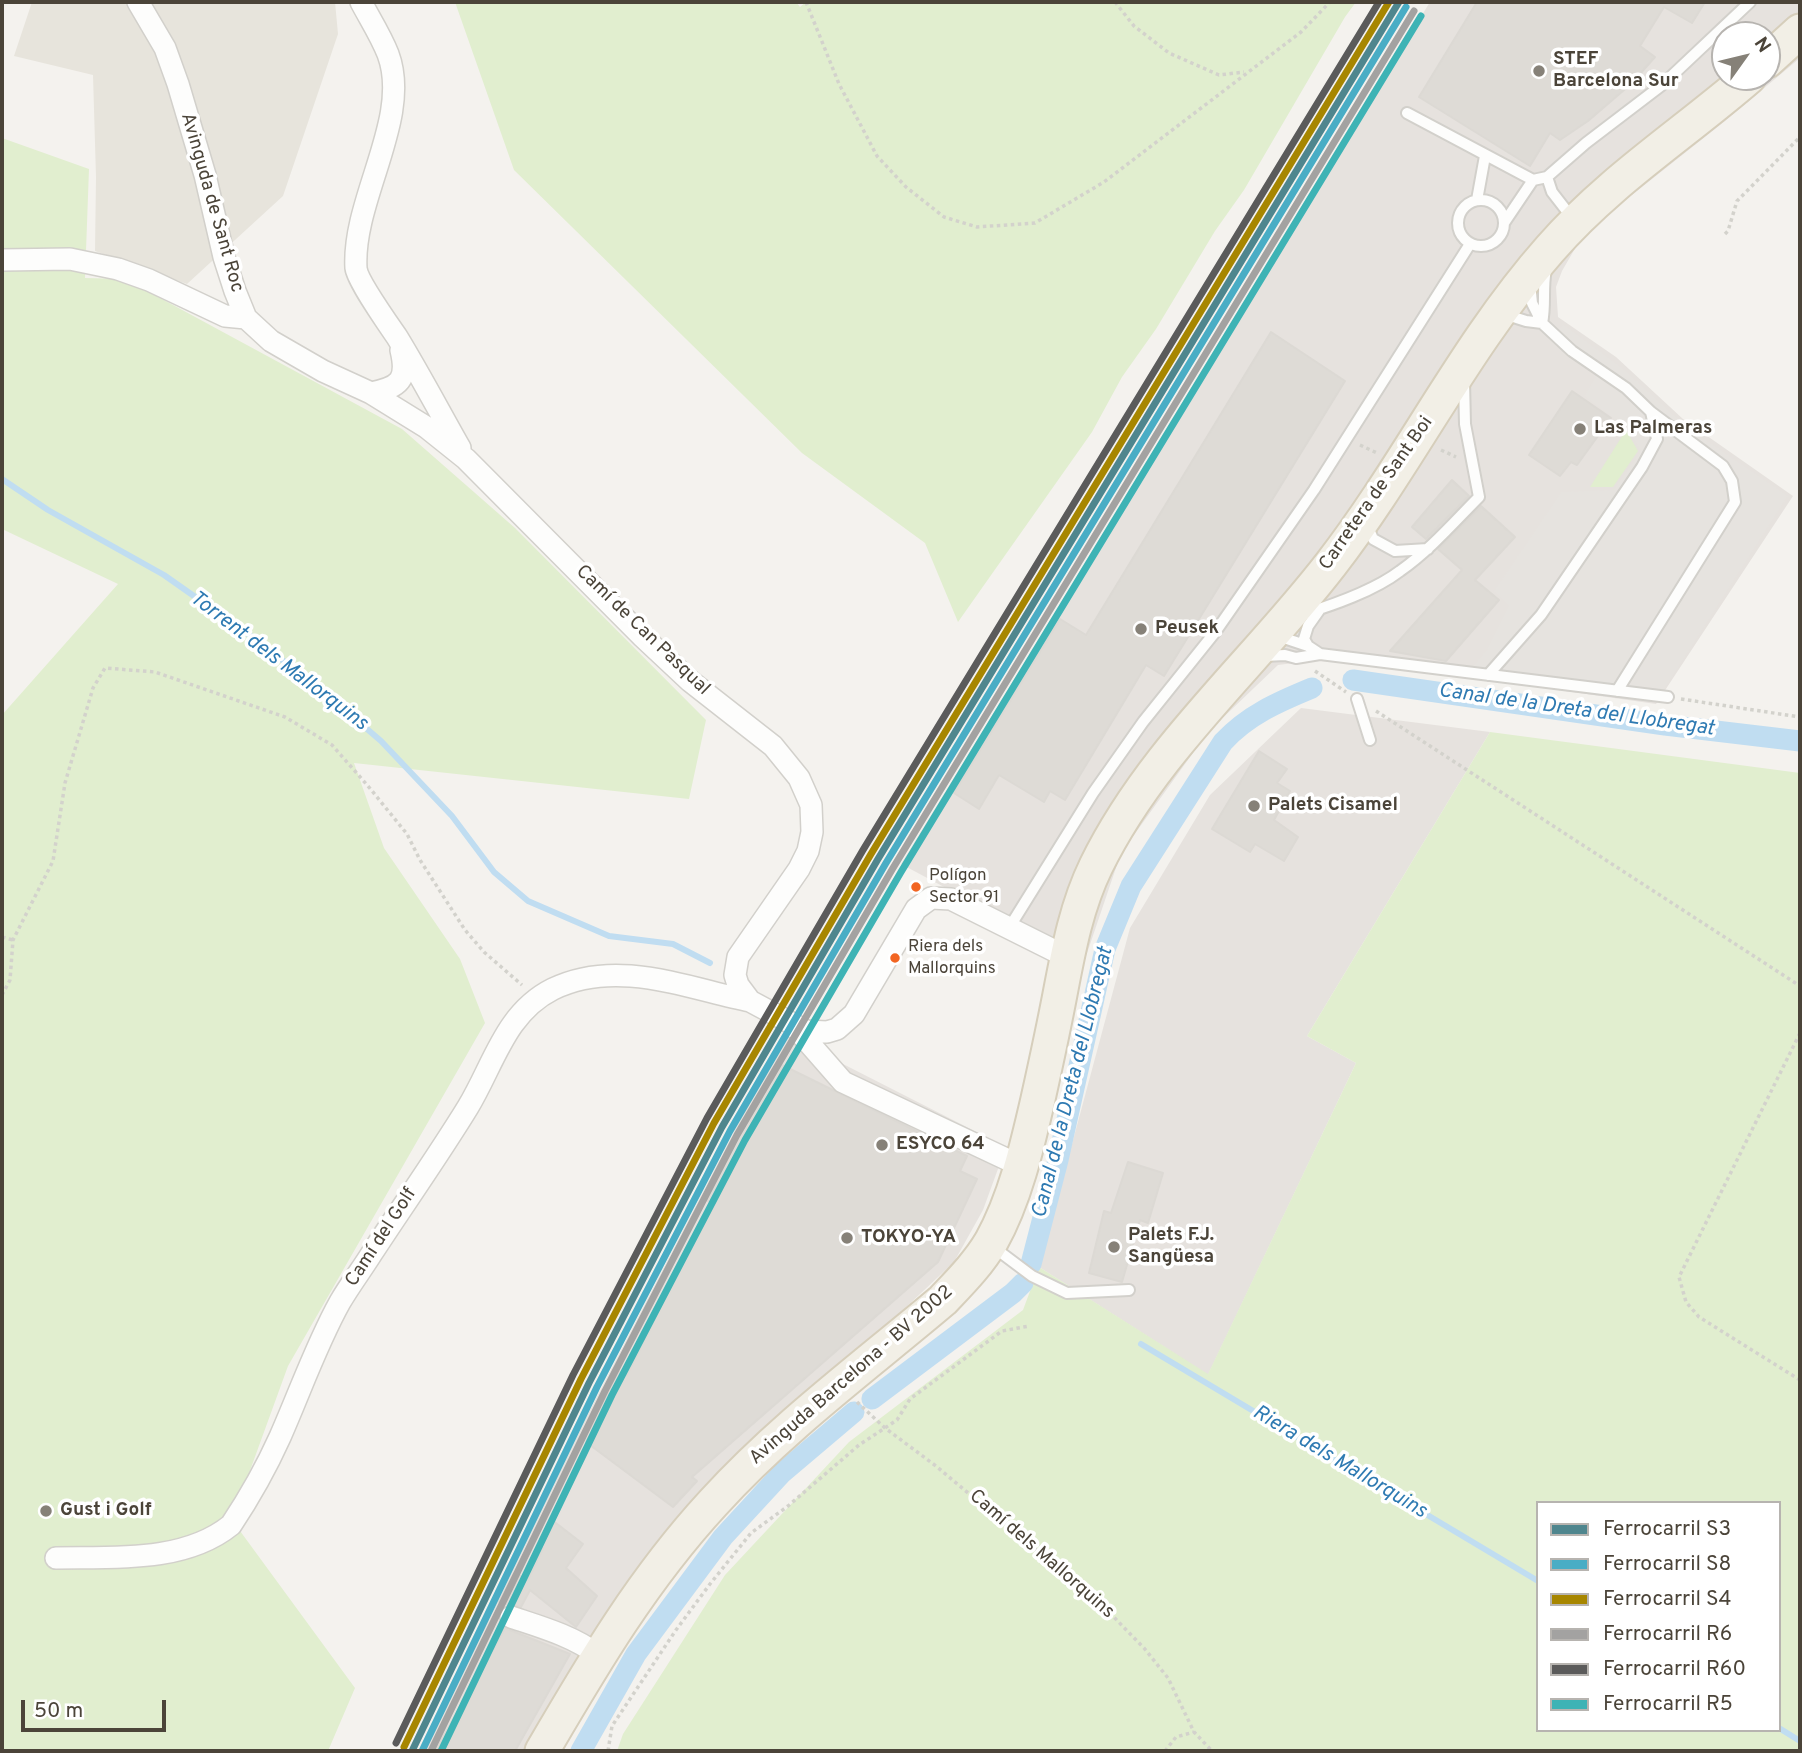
<!DOCTYPE html>
<meta charset="utf-8">
<style>
body{margin:0}
#map{position:relative;width:1802px;height:1753px;overflow:hidden;background:#f4f2ee;font-family:Overpass,sans-serif}
canvas{display:block}
.frame{position:absolute;inset:0;border:4px solid #4b4439;pointer-events:none}
.legend{position:absolute;left:1536px;top:1501px;width:245px;height:231px;box-sizing:border-box;background:#fff;border:2px solid #b7b4b0;margin:0;padding:9px 12px;list-style:none;font-size:21px;color:#4b4439}
.legend li{display:flex;align-items:center;gap:14px;height:35px}
.legend b{width:35px;border:2px solid #b7b4b0}
.north{position:absolute;left:1711px;top:21px;width:70px;height:70px;box-sizing:border-box;background:#fff;border:2px solid #b7b4b0;border-radius:50%;rotate:56deg;font-size:19px;font-weight:700;line-height:28px;text-align:center;color:#4b4439}
.north::after{content:'';display:block;margin:auto;width:24px;height:32px;background:#868178;clip-path:polygon(50% 0,100% 100%,50% 72%,0 100%)}
.scale{position:absolute;left:21px;top:1700px;width:145px;height:32px;box-sizing:border-box;border:4px solid #4b4439;border-top:0;padding-left:9px;font-size:21px;line-height:24px;white-space:nowrap;color:#4b4439;-webkit-text-stroke:5px #fff;paint-order:stroke}
</style>
<div id="map">
<canvas width="1802" height="1753"></canvas>
<div class="frame"></div>
<ul class="legend">
<li><b style="height:9px;background:#4f868e"></b>Ferrocarril S3</li>
<li><b style="height:9px;background:#49adc5"></b>Ferrocarril S8</li>
<li><b style="height:9px;background:#a78600"></b>Ferrocarril S4</li>
<li><b style="height:9px;background:#a3a2a1"></b>Ferrocarril R6</li>
<li><b style="height:9px;background:#5b5b5b"></b>Ferrocarril R60</li>
<li><b style="height:9px;background:#3eb3b5"></b>Ferrocarril R5</li>
</ul>
<div class="north">N</div>
<div class="scale">50 m</div>
</div>
<script>
const context = document.querySelector('canvas').getContext('2d');
context.lineJoin = 'round';
function fill(path, color) { context.fillStyle = color; context.fill(path, 'evenodd'); }
function strokePath(path, color, width, dash) { context.strokeStyle = color; context.lineWidth = width; context.lineCap = dash ? 'butt' : 'round'; context.setLineDash(dash || []); context.stroke(path); }
function drawText(font, color, halo, rows, align = 'center') {
  context.font = font + ' Overpass,sans-serif'; context.lineWidth = 7; context.setLineDash([]); context.textBaseline = 'middle'; context.strokeStyle = halo; context.fillStyle = color; for (const [text, x, y, turn = 0] of rows) {
    context.save(); context.translate(x, y); context.rotate((+turn || 0) * Math.PI / 180); context.textAlign = isNaN(turn) ? turn : align; if (halo) context.strokeText(text, 0, 0); context.fillText(text, 0, 0); context.restore();
  }
}
fill(new Path2D(`
 M32,2h303l3,32 -55,162 -96,88 -92,-33 1,-74 -3,-102 -79,-19z`), '#e7e4dc');
fill(new Path2D(`
 M1430,2h370v56l-75,63 -141,112 -22,38 -6,16 2,30 58,40 67,62 110,77 -137,208 -322,-46 -56,7 -70,67 -87,121 -38,112 -77,-45 -105,-56zM1725,35h42v42h-42z
 M1301,708l189,24 -183,304 49,27 -148,312 -169,-108 91,-339 80,-133z
 M788,1036l218,111 -23,63 -29,52 -253,238 -170,251h-108l163,-333 183,-354z`), '#e6e2de');
fill(new Path2D(`
 M455,2h341l4,5 6,-5h550l-11,15 -101,173 -29,41 -59,98 -34,48 -30,55 -134,190 -33,-79 -123,-90 -288,-283z
 M2,138l87,31 -4,109 40,1 277,150 113,99 191,192 -17,79 -335,-36 30,85 76,111 25,64 -197,343 -56,154 123,168 -27,63h-326v-1036l116,-131 -116,-55z
 M1626,430l12,21 -25,36h-23z
 M1490,732l310,41v978h-1183l6,-17 102,-159 124,-133 174,-132 16,-43 169,107 148,-311 -49,-27zM1538,1503h241v227h-241z`), '#e1eecf');
fill(new Path2D(`
 M1563,324l62,46 62,57 101,69 -128,200 -187,-30 15,-18 21,-42 -15,-15 67,-99 52,-2 28,-39 -14,-22 -43,-33 13,-22 -46,-34z`), '#e6e3df');
strokePath(new Path2D(`
 M2,479l46,31 116,65 84,59 76,58 57,49 71,75 42,56 34,29 81,35 64,8 37,19
 M1141,1344l397,237
 M1779,1728l21,13`), '#c0ddf1', 6);
strokePath(new Path2D(`
 M1353,680l312,45 135,16
 M1031,1264l27,-104 47,-211 26,-63 92,-144c25,-27 55,-40 89,-54
 M872,1399l141,-106 10,-10
 M581,1751l55,-97 87,-117 59,-64 72,-61`), '#c0ddf1', 21);
const building = new Path2D(`
 M1477,2h228l-13,21 -28,-16 -24,39 15,11 -24,27 -43,37 -28,19 -10,-7 -20,33 -111,-69z
 M1271,332l74,49 -181,295 -18,-11 -81,135 -15,-9 -6,11 -45,-27 -20,34 -25,-16 106,-174 26,16z
 M1572,391l39,27 -34,47 -6,-3 -11,14 -31,-21z
 M1452,480l17,16 -43,43 -14,-12z
 M1481,506l34,31 -40,43 24,20 -53,61 -56,-10 72,-81 -24,-21z
 M1259,751l28,18 -10,14 13,8 -16,29 24,17 -14,24 -29,-17 -5,8 -38,-23z
 M782,1065l185,91 -7,15 17,8 -39,83 -246,215 5,4 -24,26 -87,-65 25,-53 -3,-2 8,-17 11,5 84,-172 -6,-4 46,-88z
 M1128,1162l35,11 -15,50 -8,-3 -18,62 -33,-9 15,-62 7,2z
 M552,1520l31,24 -17,24 31,28 -21,31 -46,-37 -9,17 -22,-5 15,-29 14,7 15,-32 -3,-2 3,-5 -3,-2z
 M505,1628l65,26 -55,97h-80z`);
fill(building, '#dedbd6');
strokePath(building, '#dcd9d4', 2);
const service = new Path2D(`
 M1407,113l126,67 14,-3
 M1458 223a23 23 0 1 1 46 0a23 23 0 1 1-46 0Z
 M1477,200l8,-44
 M1573,219l-21,-27 -5,-15 39,-34 76,-58 88,-83
 M1504,223l29,-43
 M1530,283l2,20 10,20 30,28 54,37 25,24 72,54 9,15 3,21 -118,189
 M1504,314l22,7 16,2
 M1542,323c4,-18 0,-35 4,-53
 M1367,524l6,15 22,12 33,-2
 M1301,615c32,-10 73,-24 99,-44 30,-21 54,-49 79,-74l-14,-73 -1,-43
 M1278,636l30,10 12,8
 M1308,646l-4,-7 4,-13 12,-17
 M1265,656l20,-1 11,3 24,-4 348,43
 M1488,675l53,-60 101,-148 15,-28 -6,-27
 M1357,699l13,41
 M1009,928l84,-135 50,-71 73,-91 98,-141 156,-246
 M992,1246l40,30 35,17 62,-3`);
const minor = new Path2D(`
 M138,2l27,46 13,36 27,91 19,82 11,34 11,27 25,23 52,30 48,22 55,34 40,32 177,178 47,44 83,65 26,32 12,27 1,27 -4,19 -9,18 -61,88 -3,18 3,10 12,16 56,30 21,1 10,-3 17,-15 62,-105 15,-11 20,1 114,57
 M361,2c9,17 20,34 27,52 24,64 -36,145 -32,214 1,12 32,56 41,69 22,36 42,74 63,111
 M2,260l68,-1 48,10 31,11 76,36 21,2
 M371,393c29,-6 37,-13 30,-43
 M794,1026l49,56 178,84
 M56,1558c57,-1 128,5 175,-33 18,-27 35,-57 49,-88 20,-45 36,-92 60,-135 10,-17 22,-33 32,-49 32,-49 66,-97 96,-146 26,-43 37,-94 85,-118 64,-31 133,-1 197,12
 M511,1617c30,10 62,19 87,38`);
const primary = new Path2D(`
 M1767,61l33,-30
 M542,1751c52,-89 101,-172 171,-248 69,-76 152,-137 230,-203 17,-18 35,-36 48,-58 24,-43 36,-95 47,-143 8,-36 16,-73 23,-110 8,-42 16,-84 35,-123 56,-115 158,-202 235,-302 78,-101 134,-219 219,-315 58,-67 133,-115 199,-172`);
strokePath(service, '#d2d0cb', 14);
strokePath(minor, '#d2d0cb', 24);
strokePath(primary, '#d6cebb', 37);
strokePath(new Path2D(`
 M806,2l33,82 38,72 29,31 38,30 33,10 58,-4 69,-41 197,-150 29,-30
 M1115,2l19,24 35,27 50,22 25,-3
 M1725,234l3,-3 9,-30 63,-64
 M1360,445l17,8
 M1441,450l15,7
 M1315,671l31,21
 M1681,699l119,18
 M1376,711l424,275
 M2,937l11,3
 M2,995l8,-15 3,-40 40,-79 12,-78 28,-95 12,-20 50,4 130,45 47,28 36,41 39,48 13,26 45,70 19,22 38,33
 M1800,1033l-121,244 7,25 13,15 101,63
 M857,1402l28,26 51,38 168,141 40,41 24,30 26,54 18,19
 M608,1751l4,-25 64,-96 34,-46 41,-51 37,-27 71,-61 38,-25 13,-21 92,-68 27,-5
 M1165,1751l11,-14 18,-5`), '#d3d2cc', 3.5, [3.5, 3.5]);
strokePath(service, '#fdfdfc', 10);
strokePath(minor, '#fdfdfc', 21);
strokePath(primary, '#f2efe6', 33);
strokePath(new Path2D(`
 M412,1751l177,-368 133,-256 156,-268 521,-857`), '#4f868e', 7);
strokePath(new Path2D(`
 M422,1751l175,-364 133,-256 156,-268 520,-856`), '#49adc5', 7);
strokePath(new Path2D(`
 M404,1747l177,-368 133,-256 157,-269 518,-852`), '#a78600', 7);
strokePath(new Path2D(`
 M431,1751l174,-360 132,-256 156,-267 521,-857`), '#a3a2a1', 7);
strokePath(new Path2D(`
 M396,1743l177,-368 134,-257 156,-268 516,-848`), '#5b5b5b', 7);
strokePath(new Path2D(`
 M441,1751l171,-356 133,-255 156,-268 520,-856`), '#3eb3b5', 7);
for (const [x, y, r, color] of [
 [1539,71,7,"#868178"],
 [1580,429,7,"#868178"],
 [1141,629,7,"#868178"],
 [1254,806,7,"#868178"],
 [916,887,6,"#f26522"],
 [895,958,6,"#f26522"],
 [882,1145,7,"#868178"],
 [847,1238,7,"#868178"],
 [1114,1247,7,"#868178"],
 [46,1511,7,"#868178"]
]) { const dot = new Path2D(); dot.arc(x, y, r, 0, 2 * Math.PI); context.fillStyle = color; context.fill(dot); strokePath(dot, '#fff', 2.5); }
drawText('17px', '#4b4439', '#fff', [
 ["Polígon",929,877],
 ["Sector 91",929,899],
 ["Riera dels",908,948],
 ["Mallorquins",908,970]
], 'left');
drawText('bold 19px', '#4b4439', '#fff', [
 ["STEF",1553,60],
 ["Barcelona Sur",1553,82],
 ["Las Palmeras",1594,429],
 ["Peusek",1155,629],
 ["Palets Cisamel",1268,806],
 ["ESYCO 64",896,1145],
 ["Palets F.J.",1128,1236],
 ["Sangüesa",1128,1258],
 ["TOKYO-YA",861,1238],
 ["Gust i Golf",60,1511]
], 'left');
drawText('19px', '#4b4439', '#fff', [
 ["Avinguda de Sant Roc",211,203,74],
 ["Carretera de Sant Boi",1377,494,-55],
 ["Camí de Can Pasqual",642,631,44],
 ["Camí del Golf",382,1238,-57],
 ["Avinguda Barcelona - BV 2002",852,1376,-41],
 ["Camí dels Mallorquins",1041,1555,41]
]);
drawText('italic 21px', '#2e7ab2', '#fff', [
 ["Torrent dels Mallorquins",278,662,37],
 ["Canal de la Dreta del Llobregat",1576,711,8],
 ["Canal de la Dreta del Llobregat",1074,1083,-76],
 ["Riera dels Mallorquins",1339,1463,31]
]);
</script>
